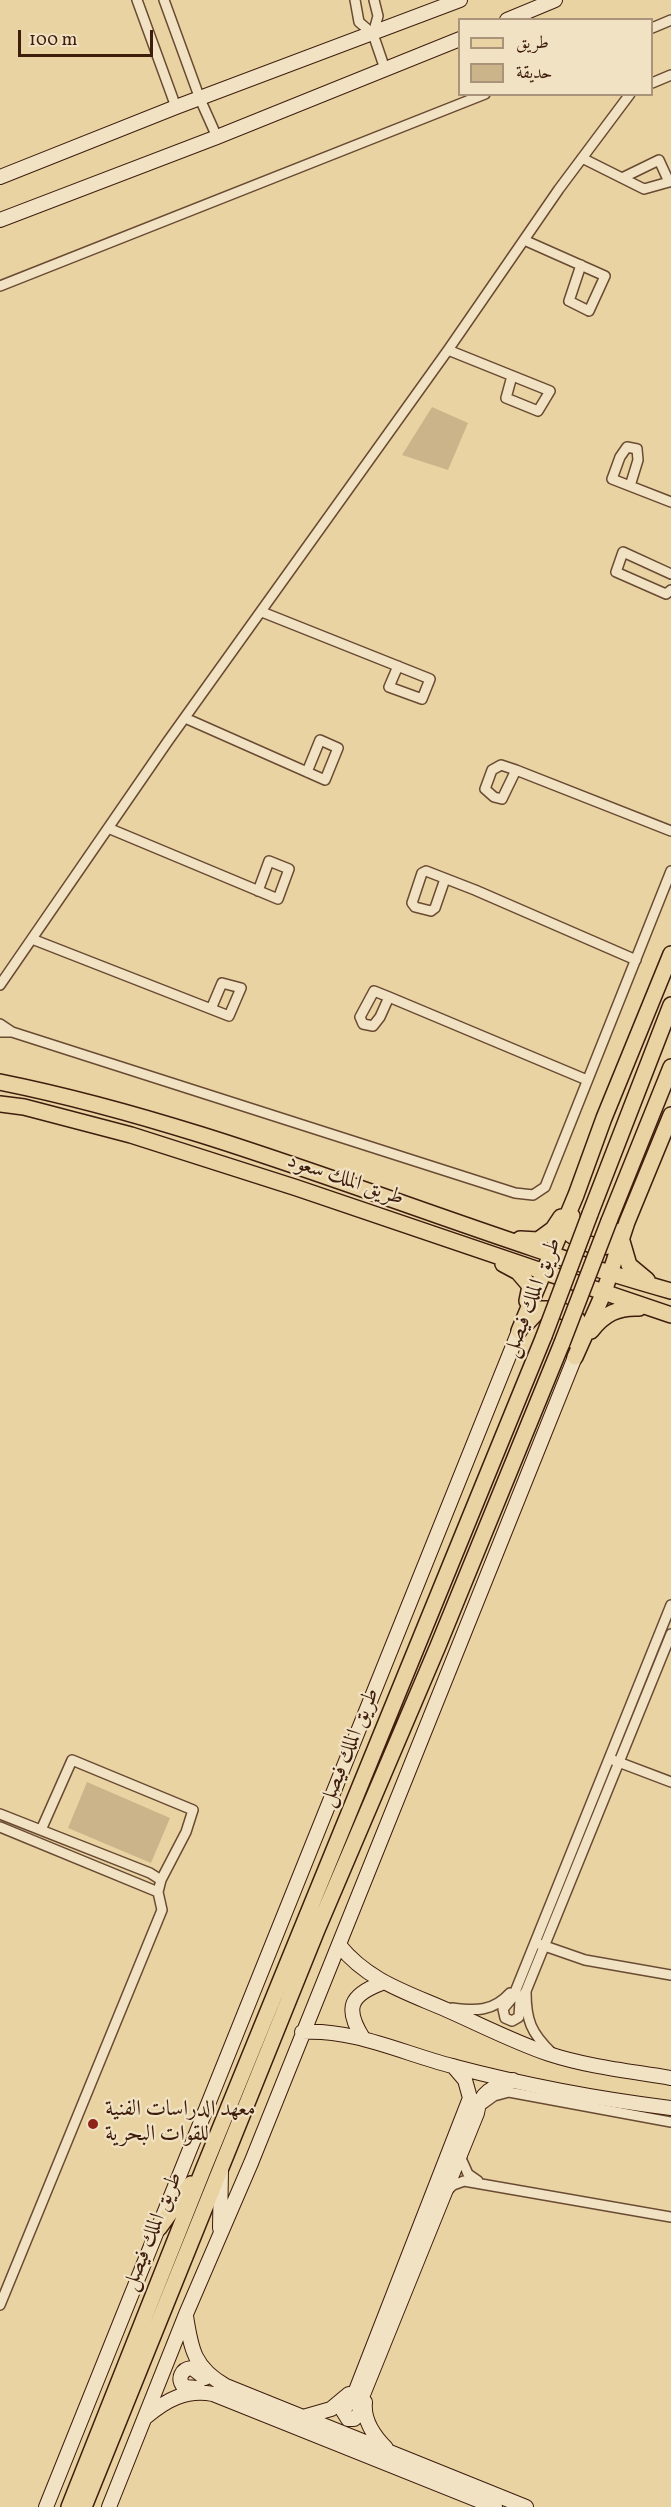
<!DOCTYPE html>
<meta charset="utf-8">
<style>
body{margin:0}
#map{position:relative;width:671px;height:2507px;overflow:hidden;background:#e9d3a3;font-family:Vollkorn,Amiri,serif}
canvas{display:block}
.legend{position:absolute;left:458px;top:18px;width:195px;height:78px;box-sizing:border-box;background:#f1e2c3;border:2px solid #a9937a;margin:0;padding:8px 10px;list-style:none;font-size:18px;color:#3e1d0d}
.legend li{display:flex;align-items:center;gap:12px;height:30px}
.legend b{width:30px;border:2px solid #a9937a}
.scale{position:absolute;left:18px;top:30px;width:135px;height:27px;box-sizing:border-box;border:3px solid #3e1d0d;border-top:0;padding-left:8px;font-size:18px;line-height:21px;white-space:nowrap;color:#3e1d0d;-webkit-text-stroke:4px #f1e2c3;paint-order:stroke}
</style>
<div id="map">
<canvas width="671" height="2507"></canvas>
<ul class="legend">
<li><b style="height:8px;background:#e9d3a3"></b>طريق</li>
<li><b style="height:16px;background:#ccb48a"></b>حديقة</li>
</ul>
<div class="scale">100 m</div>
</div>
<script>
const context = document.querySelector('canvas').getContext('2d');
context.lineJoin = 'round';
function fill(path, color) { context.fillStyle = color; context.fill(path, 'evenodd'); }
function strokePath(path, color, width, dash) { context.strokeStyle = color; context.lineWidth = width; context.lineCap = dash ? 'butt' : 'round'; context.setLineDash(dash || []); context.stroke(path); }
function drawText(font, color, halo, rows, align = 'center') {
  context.font = font + ' Vollkorn,Amiri,serif'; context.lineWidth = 4.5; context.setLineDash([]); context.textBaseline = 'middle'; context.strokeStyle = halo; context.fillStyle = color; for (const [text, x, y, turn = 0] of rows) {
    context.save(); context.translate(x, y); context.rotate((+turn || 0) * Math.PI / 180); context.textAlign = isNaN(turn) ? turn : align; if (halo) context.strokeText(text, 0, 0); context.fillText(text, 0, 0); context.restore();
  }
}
fill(new Path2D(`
 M432,407l36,16 -20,47 -46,-15z
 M87,1782l83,36 -19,45 -83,-35z`), '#ccb48a');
const minor = new Path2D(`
 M137,0l39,107
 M164,0l36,99 17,38
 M355,0l4,22 14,12 12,35
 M652,28l19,-8
 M373,34l5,-18 -4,-16
 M652,83l19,-8
 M582,158l62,31 25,-7 -10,-22 -37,18
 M524,240l81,36 -16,35 -20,-10 12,-36
 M0,286l485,-192
 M448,350l102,41 -12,20 -32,-13 6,-22
 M630,486l8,-26 -1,-11 -10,-2 -7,10 -8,22 59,23
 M671,574l-48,-22 -7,20 50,22 5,-4
 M262,612l168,67 -8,20 -33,-12 9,-21
 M185,718l140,62 13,-32 -18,-8 -13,32
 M516,770l-14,29 -8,-2 -9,-8 7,-19 9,-5 15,5 155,61
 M108,828l170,71 11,-30 -20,-8 -11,30
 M445,879l-10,29 -4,3 -16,-4 -3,-4 10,-30 4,-2 49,19 161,70
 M32,939l197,77 12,-28 -19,-5 -11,26
 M0,985l168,-244 280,-391 111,-161 71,-95
 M389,997l-9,20 -7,9 -10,-2 -3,-7 14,-26 15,6 198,83
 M0,1024l12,8h-12
 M12,1032l503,161 18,2 12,-8 126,-316
 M671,1605l-158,392 -10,12 2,9 7,3 7,-4 1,-17 6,-9 145,-357
 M613,1760l58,22
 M0,1814l150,59 11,7 -3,12 -158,-65
 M41,1830l31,-70 121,50 -7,22 -25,48
 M539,1944l46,16 86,15
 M526,1992c0,28 5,41 26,61
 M452,2008c23,3 41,4 58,-15
 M483,2104l11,-8 15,-4 162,30
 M460,2156l8,18 10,7
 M446,2192l7,-7 11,-4 207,36
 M0,2305l162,-395 -4,-18`);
const secondary = new Path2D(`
 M507,20l48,-20
 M0,177l176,-70 284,-107
 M0,220l217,-83 243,-98
 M339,1945c29,36 67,47 108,65 34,15 67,32 102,44 40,13 81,17 122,24
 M302,2032c52,-3 100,21 150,34 72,19 145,33 219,42
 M363,2038c-19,-30 -13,-43 19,-55
 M453,2066l12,14 5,18 -115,295 -12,18 5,8h6l5,-5 3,-17 115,-284c3,-22 16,-26 36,-33
 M220,2228l1,-58
 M186,2316c5,33 8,52 40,70l300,121
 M198,2388l-14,-1c-7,-8 -3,-18 8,-19l13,10
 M365,2402c-2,18 9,34 21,46
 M146,2417c20,-17 40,-28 67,-23l282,113
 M303,2417l28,-8 18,-15
 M46,2507l473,-1176
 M109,2507l77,-193 65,-151 324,-806`);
const primary = new Path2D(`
 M0,1082c229,46 446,146 671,209
 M0,1104l24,3 107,28 166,53 374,127
 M572,1216l-2,11 1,8c10,7 32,17 43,8 3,-2 6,-9 8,-13
 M520,1239l18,1 15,-11 8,-12
 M622,1241l7,24 18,15
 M503,1264l15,8 12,14 -3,15
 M525,1325l15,-16h19l18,10 3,8 -3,17
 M519,1331l57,-136 28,-77 67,-164
 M591,1331c13,-17 27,-24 48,-23
 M575,1357l29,-65 23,-70 44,-107`);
const trunk = new Path2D(`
 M590,1214l81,-209
 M609,1221l62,-154
 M159,2228l32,-44
 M69,2507l134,-337 341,-834
 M84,2507l233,-577 121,-284 124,-303`);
strokePath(minor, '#694a32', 12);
strokePath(secondary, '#3e1d0d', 16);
strokePath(primary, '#3e1d0d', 18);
strokePath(trunk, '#3e1d0d', 18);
strokePath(minor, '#f1e2c3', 9);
strokePath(secondary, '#f1e2c3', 14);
strokePath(primary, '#e9d3a3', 15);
strokePath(trunk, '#e9d3a3', 15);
const trunkBridge = new Path2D(`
 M544,1336l46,-122
 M562,1343l47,-122`);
strokePath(trunkBridge, '#3e1d0d', 18, []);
strokePath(trunkBridge, '#e9d3a3', 15);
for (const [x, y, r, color] of [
 [93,2124,6,"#8f2418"]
]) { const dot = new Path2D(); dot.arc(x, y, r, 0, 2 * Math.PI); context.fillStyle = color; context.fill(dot); strokePath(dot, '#f1e2c3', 2); }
drawText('22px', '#3e1d0d', '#f1e2c3', [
 ["طريق الملك سعود",345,1181,19],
 ["طريق الملك فيصل",534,1298,-69],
 ["طريق الملك فيصل",351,1748,-68],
 ["طريق الملك فيصل",154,2232,-68]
]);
drawText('22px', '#3e1d0d', '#f1e2c3', [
 ["معهد الدراسات الفنية",105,2111],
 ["للقوات البحرية",105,2136]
], 'left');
</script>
